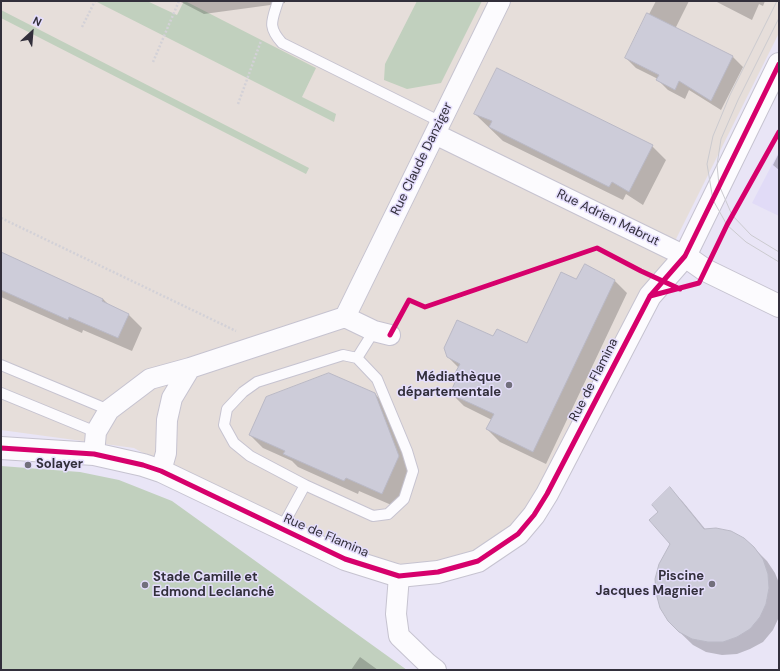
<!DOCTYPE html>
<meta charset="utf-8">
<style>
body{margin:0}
#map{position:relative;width:780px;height:671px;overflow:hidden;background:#e9e5f6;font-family:"DM Sans",sans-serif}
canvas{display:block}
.frame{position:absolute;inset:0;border:2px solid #322f3b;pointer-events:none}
.north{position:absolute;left:12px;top:12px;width:40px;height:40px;-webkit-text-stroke:3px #e5defd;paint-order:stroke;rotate:26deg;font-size:11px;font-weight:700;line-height:16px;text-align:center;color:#322f3b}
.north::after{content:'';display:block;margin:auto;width:14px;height:18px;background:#322f3b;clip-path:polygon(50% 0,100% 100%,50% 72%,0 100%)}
</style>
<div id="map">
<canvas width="780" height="671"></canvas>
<div class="frame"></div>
<div class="north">N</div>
</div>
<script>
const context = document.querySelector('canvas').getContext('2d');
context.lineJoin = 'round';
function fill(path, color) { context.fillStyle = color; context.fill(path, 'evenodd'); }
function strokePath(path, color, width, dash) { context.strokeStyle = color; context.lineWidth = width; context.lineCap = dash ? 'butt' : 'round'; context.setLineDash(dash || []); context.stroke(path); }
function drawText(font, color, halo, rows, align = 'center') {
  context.font = font + ' "DM Sans",sans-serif'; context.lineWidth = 3; context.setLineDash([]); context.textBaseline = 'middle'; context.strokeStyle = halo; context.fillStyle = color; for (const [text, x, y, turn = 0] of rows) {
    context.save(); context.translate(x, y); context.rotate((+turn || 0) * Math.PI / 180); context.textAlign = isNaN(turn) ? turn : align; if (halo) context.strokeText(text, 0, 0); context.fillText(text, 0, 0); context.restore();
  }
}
fill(new Path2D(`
 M1,1h778v32l-108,216 -21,47 -103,198 -69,67 -79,15 -118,-47 -147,-81 -133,-18z`), '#e6deda');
fill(new Path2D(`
 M779,151v65l-27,-13z`), '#e1dbf7');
fill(new Path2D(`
 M95,1h52l30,14 7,-14h1l131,67 -14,29 34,17 -2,8z
 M417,1h65l-41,82 -34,6 -23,-9 1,-16z
 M1,10l308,158 -3,6 -305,-156z
 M1,466l79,6 39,8 53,21 235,169h-406z`), '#c1d0be');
fill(new Path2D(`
 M179,1h106v2l-81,11z
 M656,1h33l-14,28 58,28 10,10 -22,43 -32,-20 -4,9 -17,-9 -10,-10v-1l-22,-11 -10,-10z
 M715,1h50l-2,5 -4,-2 -7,16z
 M475,114l177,32 14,14 -23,45 -17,-11 -3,6 -120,-59z
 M779,153v17l-6,-5z
 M1,253l102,46 6,6 20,10 13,13 -10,23 -49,-21 -1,3 -81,-36z
 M614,280l13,13 -81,171 -46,-22 -13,-13 5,-9 -28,-14 -13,-13 8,-17v-8l-12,-12 46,-19 34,8 49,-64z
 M375,394l14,14 23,62 -16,37 -37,-16 -1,3 -60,-27 -6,-6 -29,-13 -13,-13z
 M670,489l13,13 23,28 48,18 13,13 8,12 4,10v34l-6,13 -10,12 -13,7 -13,5 -15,1 -16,-3 -13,-7 -25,-24 4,-77 -13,-32z
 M360,657l18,13h-27z`), '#0003');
const building = new Path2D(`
 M647,13l86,43 -22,45 -32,-20 -4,9 -19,-10 3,-5 -34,-17z
 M497,68l156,77 -24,47 -17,-10 -3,5 -120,-60 3,-6 -18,-7z
 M1,252l102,47 -1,2 27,13 -11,24 -49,-21 -1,3 -67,-30z
 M585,264l30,16 -82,172 -47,-23 8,-15 -44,-20 8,-19 -3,-2 5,-9 -13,-7 -3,-9 13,-28 36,16 4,-7 30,14 34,-71 15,7z
 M329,373l46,20 24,63 -17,38 -36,-16 -2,3 -61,-27 2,-3 -36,-16 17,-38z
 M670,487l34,42 12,-1 15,3 13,7 10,9 9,12 5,15 1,14 -3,16 -6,13 -10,12 -13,8 -14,5h-15l-16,-3 -13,-7 -11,-11 -8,-13 -4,-15 -1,-14 4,-15 11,-20 -21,-24 9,-8 -6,-7z`);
fill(building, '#cdccd9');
strokePath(building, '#bab9c6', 1);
const service = new Path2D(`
 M278,1c-6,20 -11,25 4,42l159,79
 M343,355l14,3 20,21 30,72 6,20 -9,28 -16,15 -15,2 -68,-31 -55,-29 -16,-13 -10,-18 3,-16 16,-17 14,-10z
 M357,358l17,-27
 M1,365l108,45
 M1,393l95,39
 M281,529l24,-44`);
const minor = new Path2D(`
 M435,134l250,122
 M345,317l155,-316
 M94,454l2,-22 13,-22 41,-31 40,-11 155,-51 29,14 16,4
 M161,471l5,-18 1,-33 5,-22 18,-30
 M399,576l-3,38 3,22 28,27 9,7`);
const tertiary = new Path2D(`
 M685,256l20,14 74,36
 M1,448l93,6 49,11 18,6 184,88 54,17 39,-4 40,-11 40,-27 16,-19 13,-21 103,-198 35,-40 94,-192`);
strokePath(service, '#c6c3d0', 12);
strokePath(minor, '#c6c3d0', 22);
strokePath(tertiary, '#c6c3d0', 24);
strokePath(new Path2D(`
 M82,27l13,-26
 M153,62l26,-61
 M238,104l23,-63
 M1,218l235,113`), '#d3d1d7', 2.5, [2, 2]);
strokePath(service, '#fcfbfe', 10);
strokePath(minor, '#fcfbfe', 20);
strokePath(tertiary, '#fcfbfe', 22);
strokePath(new Path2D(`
 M777,1l-47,94 -17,41 -6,28 6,36 14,25 19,17 33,20
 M779,18l-41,82 -17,39 -4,26 2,20 13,30 19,20 28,17`), '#cbcacf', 1);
strokePath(new Path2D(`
 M650,296l49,-13 28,-58 52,-93
 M390,335l19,-35 16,7 172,-59 44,23 39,18
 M1,448l93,6 49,11 18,6 184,88 54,17 39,-4 40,-11 40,-27 16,-19 13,-21 103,-198 35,-40 94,-192`), '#d6006c', 5);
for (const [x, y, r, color] of [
 [509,385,4,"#726f7c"],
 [28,465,4,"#726f7c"],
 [712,584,4,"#726f7c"],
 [145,585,4,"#726f7c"]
]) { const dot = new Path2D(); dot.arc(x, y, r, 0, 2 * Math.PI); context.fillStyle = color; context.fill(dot); strokePath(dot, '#e5defd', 1.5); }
drawText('13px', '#322f3b', '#e5defd', [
 ["Rue Claude Danziger",422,159,-64],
 ["Rue Adrien Mabrut",608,218,26],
 ["Rue de Flamina",594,380,-63],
 ["Rue de Flamina",326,536,23]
]);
drawText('bold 13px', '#322f3b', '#e5defd', [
 ["Médiathèque",501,378],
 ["départementale",501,393],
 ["Solayer",36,465,"left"],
 ["Piscine",704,577],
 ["Jacques Magnier",704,592],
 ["Stade Camille et",153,578,"left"],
 ["Edmond Leclanché",153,593,"left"]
], 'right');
</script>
